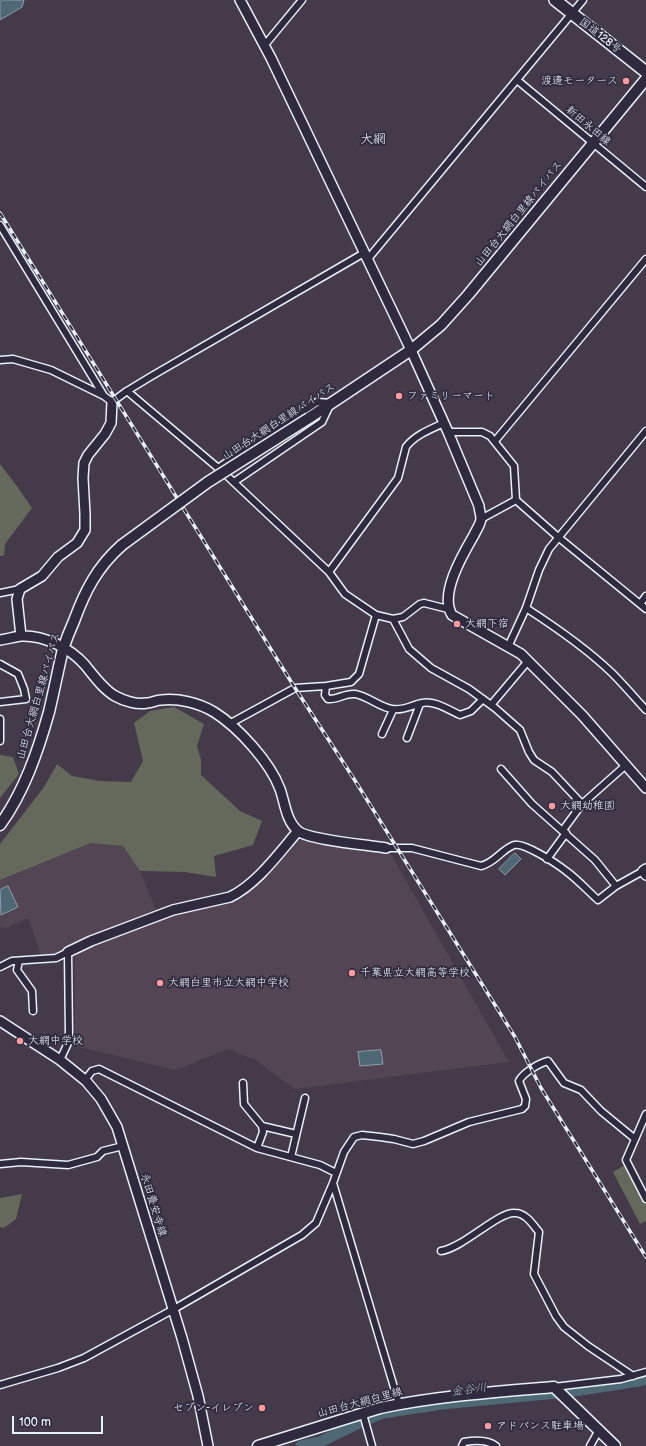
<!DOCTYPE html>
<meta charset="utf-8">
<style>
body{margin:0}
#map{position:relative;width:646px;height:1446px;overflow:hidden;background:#443a4a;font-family:"Balsamiq Sans",sans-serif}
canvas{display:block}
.scale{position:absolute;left:12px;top:1416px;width:91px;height:18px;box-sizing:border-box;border:2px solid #e8f1f8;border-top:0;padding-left:5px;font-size:12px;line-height:14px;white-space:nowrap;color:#e8f1f8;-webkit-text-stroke:3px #2f2a3d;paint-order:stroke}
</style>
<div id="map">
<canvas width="646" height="1446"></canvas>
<div class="scale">100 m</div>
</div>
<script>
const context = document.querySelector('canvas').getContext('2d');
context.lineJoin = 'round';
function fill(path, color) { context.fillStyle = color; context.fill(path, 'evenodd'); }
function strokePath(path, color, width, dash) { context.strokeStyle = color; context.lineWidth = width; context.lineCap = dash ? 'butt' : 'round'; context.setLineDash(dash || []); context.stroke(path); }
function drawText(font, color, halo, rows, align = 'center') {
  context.font = font + ' "Balsamiq Sans","Klee One",sans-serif'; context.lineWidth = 3.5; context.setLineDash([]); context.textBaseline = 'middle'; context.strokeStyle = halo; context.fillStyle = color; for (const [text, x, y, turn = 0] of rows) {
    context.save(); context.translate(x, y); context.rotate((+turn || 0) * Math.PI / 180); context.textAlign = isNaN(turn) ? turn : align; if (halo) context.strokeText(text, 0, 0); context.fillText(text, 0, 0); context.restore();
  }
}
fill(new Path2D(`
 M304,839l86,13 119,210 -214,27 -40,-29 -27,-11 -52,21 -101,-24v-89l6,-6 103,-39 60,-14 51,-56z
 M91,843l32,3 17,25 16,38 -101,45 -14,1 -13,-37 -22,10 -6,-1v-47z`), '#534553');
fill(new Path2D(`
 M0,464l16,21 16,23 -27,36 -1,11 -4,1z
 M174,707l30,17 -7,22 4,14v15l39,36 22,10 -9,24 -39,11 2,21 -31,-5 -45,-1 -17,-25 -32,-3 -91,37v-36l44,-57 13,-23 15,12 28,5 31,1 12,-21 -9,-38 16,-12z
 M0,755l13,2 6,17 -19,24z
 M625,1165l21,40v16l-6,3 -27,-52z
 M22,1194l-6,25 -12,9 -4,-1v-29z`), '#65695b');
const water = new Path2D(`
 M3,0h21l-2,7 -22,13v-18z
 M515,853l6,6 -16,16 -6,-6z
 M8,886l10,21 -17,8 -1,-25z
 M381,1050l2,14 -23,2 -2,-14z`);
fill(water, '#4e6876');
strokePath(water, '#8c9faa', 1);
strokePath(new Path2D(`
 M301,1446l19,-4 41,-20 22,-9 59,-9 126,-12 71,-11 7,-2`), '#4e6876', 11);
const street = new Path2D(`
 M264,46l38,-46
 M517,80l129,107
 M0,225l104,171
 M367,260l216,-260
 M0,360l13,-1 38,11 53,26 8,6 15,-11 23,-14 214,-124
 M127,391l97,82 105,99 16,22 31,21 17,4 10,-2 17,-13 4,-1 24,6
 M448,432h34l8,4 24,30 2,34 42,37 88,72
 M495,441l151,-182
 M218,468l99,-66 14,1 -9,19 -88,60
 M481,519l35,-19
 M329,572l69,-94 8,-31c9,-12 25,-18 38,-24
 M0,593l20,-4
 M640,604l6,-8
 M526,608c31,20 60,40 86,65 12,12 23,25 34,37
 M393,619l16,30 22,19 38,21 26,19 25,22 9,22 5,8 18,12 30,32
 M508,647l18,-39 13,-38 10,-21 97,-118
 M0,664l18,10 6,15 2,10 -26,3
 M326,686l-1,9 3,4c10,1 16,-6 27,-5 13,2 24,13 37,15 11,2 20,-4 30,-6 12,-3 27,7 38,12l11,-4 12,-12
 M491,705l37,-44
 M0,719v22
 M231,723l64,-35 31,-2 25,-4 8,-8 17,-59
 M382,734l11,-24
 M407,738l13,-34
 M501,769l31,35 63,56 21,26
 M563,830l19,-26 44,-39
 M386,848h26l69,18c14,-3 21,-17 33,-21 10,-3 43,19 52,26 11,8 21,19 32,29l18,-14 27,-15
 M547,859l19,-26
 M19,961l-2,9 15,21 1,20
 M0,967l12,-6 44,-3 12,-6 1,84 -1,7 -8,17
 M85,1080l7,-9 7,-2 158,79 63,17 16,8
 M243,1083l1,21 18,22 1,6 -6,16
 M646,1114l-20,46 20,39
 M262,1126l34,8
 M291,1157l14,-59
 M0,1164l21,-2 47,3 29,-8 6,-6 20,-5
 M333,1183l66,221
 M441,1251c22,-3 58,-40 74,-38 11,0 18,12 24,19l-5,42 22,42 8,11 24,19 45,30
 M0,1385l58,-17 26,-10 90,-49 128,-74 14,-12 17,-40 11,-31 10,-15 8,-2 18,2 14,2 19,5 11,-3 45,-19 53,-13 3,-3 1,-7 -7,-18c4,-8 20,-18 29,-20l16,22 17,7 20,21 34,28
 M554,1387l67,-8 25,-7
 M363,1414l9,32
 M462,1446l2,-4c11,-2 23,-3 32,4
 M590,1446l9,-16`);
const secondary = new Path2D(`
 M240,0l31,58 140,292 37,82 31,74c0,4 2,8 2,12 0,6 -5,12 -7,17 -11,19 -35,59 -22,80l69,39 61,61 64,73
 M21,636l-4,-37 3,-10 22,-13 16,-19 19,-14 8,-13v-16l-2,-36 1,-15 4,-8 17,-21 6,-11 1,-21
 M0,640c7,-1 14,-3 21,-4 23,-1 49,12 64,29 9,11 18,24 30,31 9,5 22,9 32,7 5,0 9,-3 14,-3 18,-2 38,3 53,12 24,15 56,50 66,77 5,14 6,32 18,42 11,9 71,14 88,17
 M646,869l-3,2 3,4
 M68,952l23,-11 82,-31 57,-13c27,-13 49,-44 68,-66
 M0,1021l60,39 26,21 15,18 16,28 65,211 16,58 10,50`);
const primary = new Path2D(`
 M309,418l102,-68 30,-25 27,-30 178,-216
 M0,825c24,-33 38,-74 49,-113 5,-21 9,-42 14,-63 3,-9 7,-19 11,-28 11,-30 23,-54 48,-76
 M258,1446l122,-38c57,-12 115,-16 174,-21l61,59`);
const highway = new Path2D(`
 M555,0l91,72`);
strokePath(street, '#e8f1f8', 9);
strokePath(secondary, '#e8f1f8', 12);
strokePath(primary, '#e8f1f8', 13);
strokePath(highway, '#e8f1f8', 14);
strokePath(street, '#2f2a3d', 6);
strokePath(secondary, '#2f2a3d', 9);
strokePath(primary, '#2f2a3d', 10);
strokePath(highway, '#2f2a3d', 11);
const rail = new Path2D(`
 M0,213l295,475 59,91 161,258 26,51 105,169`);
strokePath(rail, '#e8f1f8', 3.5);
strokePath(rail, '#2f2a3d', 2, [6]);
const primaryBridge = new Path2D(`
 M122,545l86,-63 101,-64`);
strokePath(primaryBridge, '#e8f1f8', 13, []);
strokePath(primaryBridge, '#2f2a3d', 10);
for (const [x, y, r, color] of [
 [626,81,4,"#ff9aa2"],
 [399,396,4,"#ff9aa2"],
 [457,624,4,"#ff9aa2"],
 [552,806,4,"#ff9aa2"],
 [352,973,4,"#ff9aa2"],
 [160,983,4,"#ff9aa2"],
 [20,1041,4,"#ff9aa2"],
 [262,1408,4,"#ff9aa2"],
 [488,1426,4,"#ff9aa2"]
]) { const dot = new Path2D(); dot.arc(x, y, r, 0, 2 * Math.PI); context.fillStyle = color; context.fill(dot); strokePath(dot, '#2f2a3d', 1.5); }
drawText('11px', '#e8f1f8', '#2f2a3d', [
 ["国道128号",600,36,38],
 ["新田永田線",588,126,40],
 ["山田台大網白里線バイパス",519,214,-51],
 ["山田台大網白里線バイパス",279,422,-33],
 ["山田台大網白里線バイパス",39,696,-74],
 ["永田養安寺線",153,1205,73],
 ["山田台大網白里線",360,1403,-15]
]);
drawText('11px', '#e8f1f8', '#2f2a3d', [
 ["渡邊モータース",618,81,"right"],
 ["ファミリーマート",407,396],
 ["大網下宿",465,624],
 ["大網幼稚園",560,806],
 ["千葉県立大網高等学校",360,973],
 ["大網白里市立大網中学校",168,983],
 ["大網中学校",28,1041],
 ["セブン-イレブン",254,1408,"right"],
 ["アドバンス駐車場",496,1426]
], 'left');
drawText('italic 12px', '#aabac4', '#2f2a3d', [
 ["金谷川",469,1390,-7]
]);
drawText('13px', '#e8f1f8', '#2f2a3d', [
 ["大網",373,140]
]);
</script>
